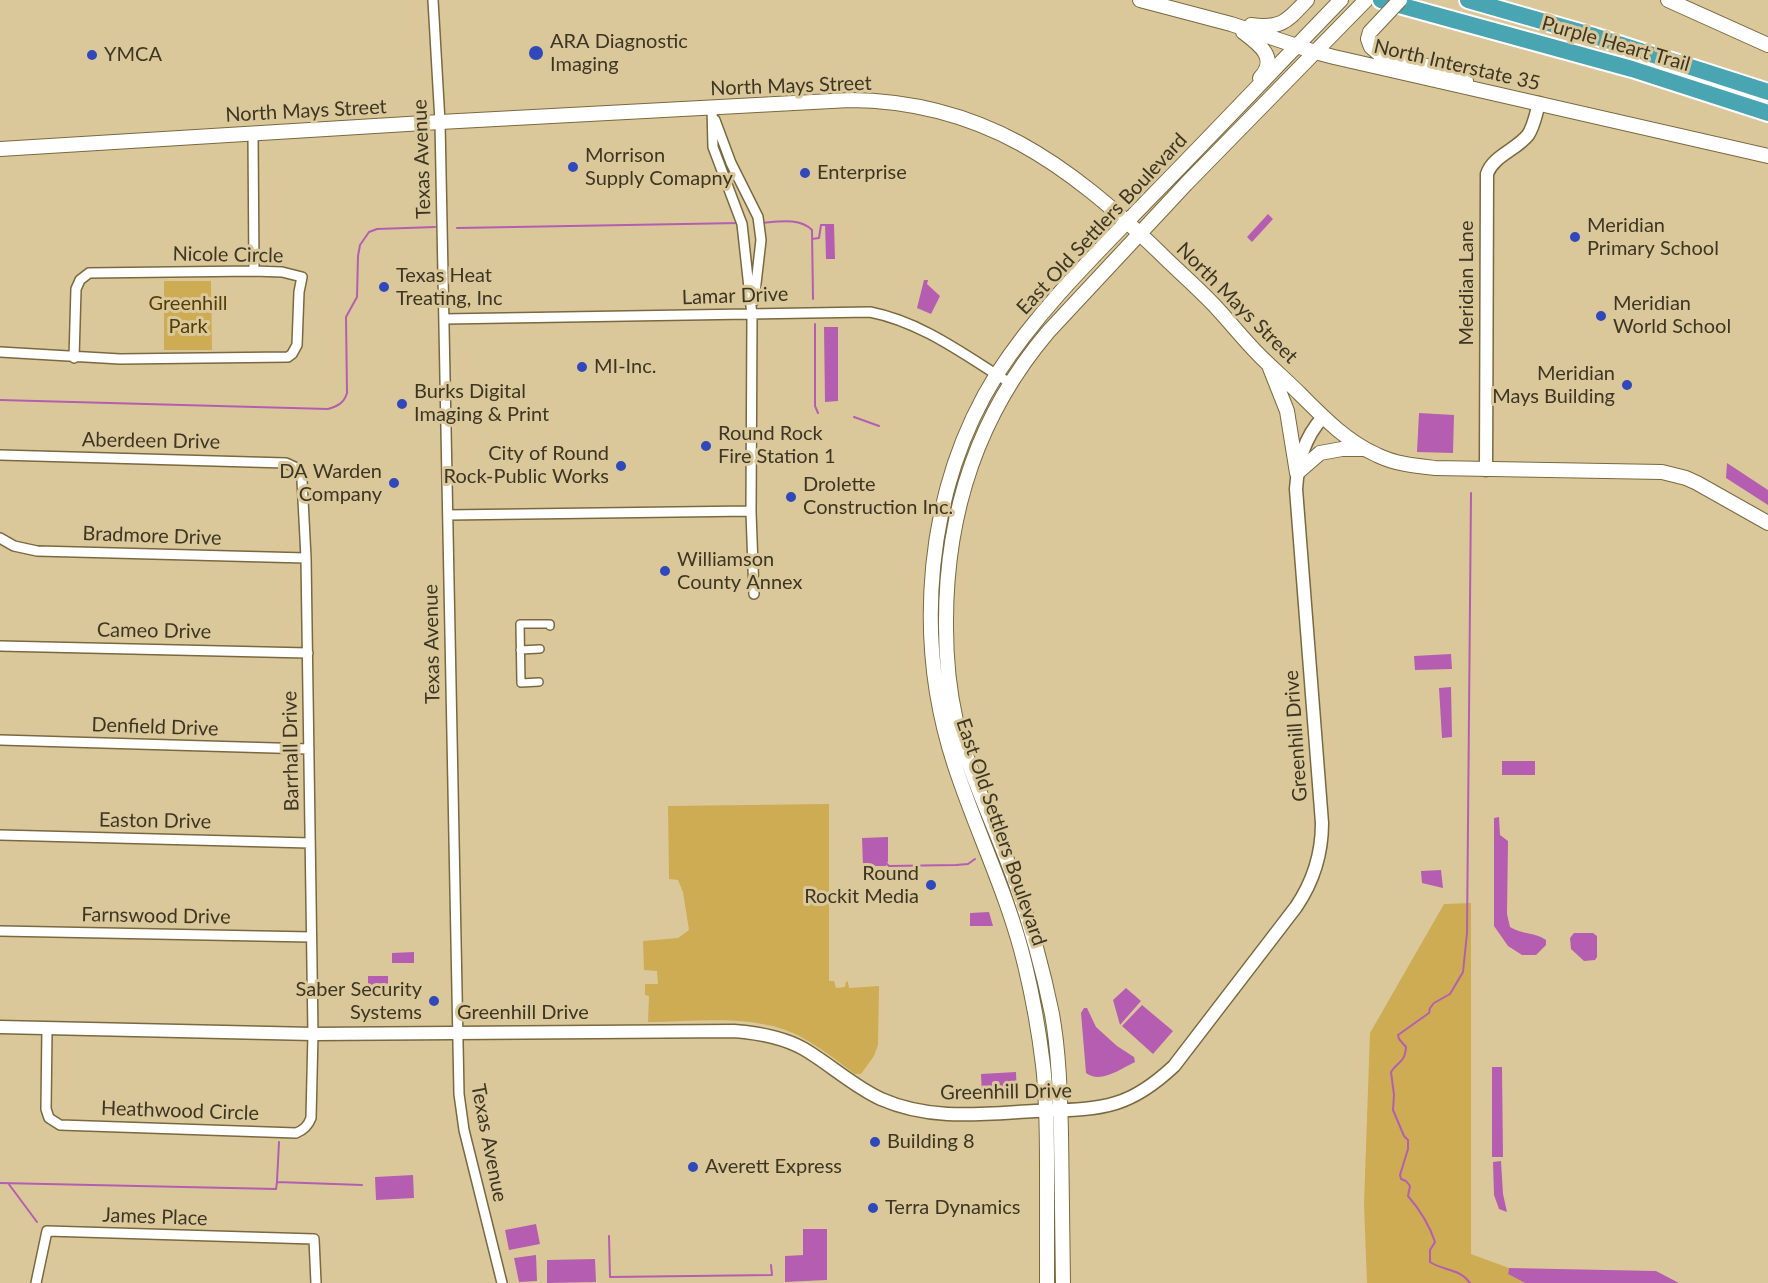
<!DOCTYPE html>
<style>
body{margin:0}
canvas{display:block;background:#dac89a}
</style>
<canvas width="1768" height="1283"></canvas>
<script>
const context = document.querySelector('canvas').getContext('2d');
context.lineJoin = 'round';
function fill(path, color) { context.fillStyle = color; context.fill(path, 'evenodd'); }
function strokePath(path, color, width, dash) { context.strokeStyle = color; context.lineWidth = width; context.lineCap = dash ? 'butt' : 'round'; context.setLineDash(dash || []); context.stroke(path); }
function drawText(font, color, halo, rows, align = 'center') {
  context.font = font + ' Lato,sans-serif'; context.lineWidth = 6; context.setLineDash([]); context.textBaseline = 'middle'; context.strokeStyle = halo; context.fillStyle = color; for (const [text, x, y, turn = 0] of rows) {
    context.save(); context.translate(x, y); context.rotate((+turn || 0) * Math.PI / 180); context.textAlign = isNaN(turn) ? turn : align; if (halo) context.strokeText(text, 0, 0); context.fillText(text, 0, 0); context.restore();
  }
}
fill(new Path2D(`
 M164,281h47l1,69h-48z
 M829,804v177h5l2,7 9,-1 1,-6 2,1 1,6 30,-2 -1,59 -4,11 -13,18h-6c-19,-14 -40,-31 -62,-41 -44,-19 -98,-11 -145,-11l1,-26 -4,-1v-11h13l-1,-13 -13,-1 -1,-29 35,-3 11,-8 -6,-38 -5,-12 -9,-1 -1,-73z
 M1471,903v351l38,14 -1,6 17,9h-158l-3,-79 6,-171 74,-129z`), '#cdac54');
fill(new Path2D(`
 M1268,214l5,5 -21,23 -5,-5z
 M825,224h9l1,35h-9z
 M924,280h4l-1,4 13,12 -9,18 -14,-6z
 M824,327h14v74l-13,1z
 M1419,413l35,2 -1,38 -36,-1z
 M1727,463l41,27v15l-42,-27z
 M1451,654l1,15 -37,1 -1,-14z
 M1451,687l1,50 -10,1 -3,-50z
 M1502,761h33v14h-33z
 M1499,817l1,18 8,6 -1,73 3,13c13,8 25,5 36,13v5l-10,10h-14l-14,-9 -14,-20v-108z
 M888,837v24l-2,5h-23l-1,-28z
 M1441,870l2,18 -21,-5 -1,-12z
 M989,912l4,14h-23v-13z
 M1574,933h19l4,3v21l-2,3 -11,1 -13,-12 -1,-11z
 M414,952v11h-22v-10z
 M368,976h20v12l-20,1z
 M1126,988l15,13 -21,24 -7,-25z
 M1142,1005l31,26 -20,23 -31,-28z
 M1084,1008h3l9,19 21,19 17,11 1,5c-15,7 -34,22 -49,11l-5,-60z
 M1492,1067h10l1,90h-11z
 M1016,1072l1,22 -35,2 -1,-22z
 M1501,1161l2,33 4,18 -8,-3 -5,-14 -1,-33z
 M413,1175l1,23 -38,2 -1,-23z
 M536,1224l4,20 -31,6 -4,-20z
 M803,1229h24v51l-42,2v-26l18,-1z
 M536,1255l1,26 -18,1 -5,-24z
 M595,1259l1,23 -49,1v-23z
 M1509,1268l147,3 23,12h-154l-17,-9z`), '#b55eb1');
strokePath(new Path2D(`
 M760,223c17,-1 39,-6 52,7l1,69
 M457,228l283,-5
 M812,239l7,-1 2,-13h6
 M815,324v82l3,7
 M0,400l328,9c10,-3 16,-6 19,-16l-1,-76 11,-20 1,-41 2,-11 9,-13 8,-3 58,-2
 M854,417l25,9
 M886,863l3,3 67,-1 12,-1 7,-5
 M277,1181l2,-39
 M0,1183l276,6 1,-7 85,3
 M8,1183l29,39
 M609,1236l1,41 162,-2 -1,-10
 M1470,1283c-10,-15 -27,-12 -40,-21v-12l5,-8c-6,-18 -14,-31 -27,-46l2,-10 -4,-5 -5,-2 -1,-4 8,-26v-9l-4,-4 -11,-26 1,-15 -3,-23c7,-11 14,-9 15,-25l-7,-8 -1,-4 31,-22 1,-5 4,-5 16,-9 13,-22 4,-39 4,-440`), '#b55eb1', 2);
const pedestrian = new Path2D(`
 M520,650l20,-1
 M539,682l-18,1 -1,-59h30v2`);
const minor = new Path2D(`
 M433,0l7,122 19,972 5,36 38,153
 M712,108l1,39 29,77 10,91 -1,197 3,82
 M715,120l16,43 27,54 3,23 -7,61
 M253,134l1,137
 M444,319l426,-7c52,10 96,44 140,71
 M0,352l120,7 168,-2 4,-3 5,-9 2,-53 3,-15 -20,-5 -28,-1 -165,2 -9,7 -4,9 -2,69
 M0,455l286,8 13,6 3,11 4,78 7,476 -2,84c-3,8 -7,12 -15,15l-236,-8 -11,-7 -3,-9 1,-80
 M448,515l303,-4
 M0,538l14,8 23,5 269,7
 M0,646l308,7
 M0,740l309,9
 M0,835l310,8
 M0,931l311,6
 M36,1283l11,-52 267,8 2,44`);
const tertiary = new Path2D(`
 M1486,470l1,-296c6,-18 29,-24 41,-39 6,-9 8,-21 11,-32
 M0,1027l313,7 421,-3c25,2 49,6 70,18 27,16 49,37 77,50 50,22 101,15 154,12 27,-1 55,0 81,-8 23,-7 41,-21 58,-37l122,-159c17,-25 26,-54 26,-84l-26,-334c2,-28 8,-51 27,-72`);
const secondary = new Path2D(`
 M1140,0l91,24 84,28 19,5 434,99
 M1668,0l100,45
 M1251,25c31,4 36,-4 56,-25
 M1243,32c16,12 36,26 17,46
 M1370,32l-2,7 3,8 7,6 63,17 25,11
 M0,149l440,-27 410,-22c132,1 218,64 309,152 18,18 38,35 55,53 16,17 30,35 46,51 13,13 27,25 40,38 23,23 46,47 77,61 18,9 39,11 58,13l227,4 24,6 11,5 71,40
 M1270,368l17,43 10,62
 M1297,473l23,-20 22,-4h23
 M1047,1283c0,-39 0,-78 0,-116 0,-34 0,-68 -4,-102 -4,-33 -10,-67 -18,-100 -16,-68 -48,-132 -70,-199 -42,-127 -30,-277 42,-392 42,-65 99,-120 152,-175 65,-66 128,-133 192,-199
 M1063,1283c-1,-50 -1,-100 -2,-150 -1,-39 -2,-80 -9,-119 -9,-44 -21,-88 -36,-130 -19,-54 -46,-107 -60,-163 -7,-31 -10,-63 -10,-94 -1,-110 31,-211 102,-295l138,-148 180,-184`);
const motorway = new Path2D(`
 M1381,0l251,69 136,44
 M1468,0l126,36 174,56`);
strokePath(pedestrian, '#7a693e', 10);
strokePath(minor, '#7a693e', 12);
strokePath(tertiary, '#7a693e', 15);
strokePath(secondary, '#7a693e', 16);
strokePath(motorway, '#fff', 20);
strokePath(pedestrian, '#fff', 7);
strokePath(minor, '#fff', 9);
strokePath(tertiary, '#fff', 12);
strokePath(secondary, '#fff', 14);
strokePath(motorway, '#4aa5b3', 16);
const secondaryBridge = new Path2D(`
 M1370,32l30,-32`);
strokePath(secondaryBridge, '#7a693e', 16, []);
strokePath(secondaryBridge, '#fff', 14);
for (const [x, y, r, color] of [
 [536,53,8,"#3048b9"],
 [92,55,6,"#3048b9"],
 [573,167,6,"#3048b9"],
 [805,173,6,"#3048b9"],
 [1575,237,6,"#3048b9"],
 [384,287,6,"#3048b9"],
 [1601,316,6,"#3048b9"],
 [582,367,6,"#3048b9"],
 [1627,385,6,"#3048b9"],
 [402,404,6,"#3048b9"],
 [706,446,6,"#3048b9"],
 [621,466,6,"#3048b9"],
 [394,483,6,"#3048b9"],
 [791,497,6,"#3048b9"],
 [665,571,6,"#3048b9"],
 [931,885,6,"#3048b9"],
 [434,1001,6,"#3048b9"],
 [875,1142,6,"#3048b9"],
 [693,1167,6,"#3048b9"],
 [873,1208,6,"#3048b9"]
]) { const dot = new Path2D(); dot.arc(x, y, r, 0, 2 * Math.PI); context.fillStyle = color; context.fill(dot); strokePath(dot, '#dac89a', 2); }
drawText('20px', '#3d3624', '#dac89a', [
 ["ARA Diagnostic",550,42],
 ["Imaging",550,65],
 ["YMCA",104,55],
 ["Morrison",585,156],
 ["Supply Comapny",585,179],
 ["Enterprise",817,173],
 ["Meridian",1587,226],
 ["Primary School",1587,249],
 ["Texas Heat",396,276],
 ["Treating, Inc",396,299],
 ["Meridian",1613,304],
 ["World School",1613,327],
 ["MI-Inc.",594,367],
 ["Meridian",1615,374,"right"],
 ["Mays Building",1615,397,"right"],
 ["Burks Digital",414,392],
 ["Imaging & Print",414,415],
 ["Round Rock",718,434],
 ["Fire Station 1",718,457],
 ["City of Round",609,454,"right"],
 ["Rock-Public Works",609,477,"right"],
 ["DA Warden",382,472,"right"],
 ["Company",382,495,"right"],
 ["Drolette",803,485],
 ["Construction Inc.",803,508],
 ["Williamson",677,560],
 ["County Annex",677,583],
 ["Round",919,874,"right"],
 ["Rockit Media",919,897,"right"],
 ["Saber Security",422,990,"right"],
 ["Systems",422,1013,"right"],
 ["Building 8",887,1142],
 ["Averett Express",705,1167],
 ["Terra Dynamics",885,1208]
], 'left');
drawText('20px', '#3d3624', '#dac89a', [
 ["Purple Heart Trail",1616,44,16],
 ["North Interstate 35",1457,65,13],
 ["North Mays Street",791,86,-2],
 ["North Mays Street",306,111,-3],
 ["Texas Avenue",422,159,-92],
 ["East Old Settlers Boulevard",1102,224,-47],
 ["Nicole Circle",228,255,1],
 ["Meridian Lane",1467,283,-90],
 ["Lamar Drive",735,296,-2],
 ["North Mays Street",1237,303,45],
 ["Aberdeen Drive",151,441,1],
 ["Bradmore Drive",152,536,2],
 ["Cameo Drive",154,631,1],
 ["Texas Avenue",432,644,-91],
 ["Denfield Drive",155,727,2],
 ["Greenhill Drive",1296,736,-94],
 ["Barrhall Drive",291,751,-91],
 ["Easton Drive",155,821,1],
 ["East Old Settlers Boulevard",1001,832,71],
 ["Farnswood Drive",156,916,1],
 ["Greenhill Drive",523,1013],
 ["Greenhill Drive",1006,1092,-1],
 ["Heathwood Circle",180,1111,2],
 ["Texas Avenue",489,1143,79],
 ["James Place",155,1217,2]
]);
drawText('20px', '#534008', '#dac89a', [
 ["Greenhill",188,304],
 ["Park",188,327]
]);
</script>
